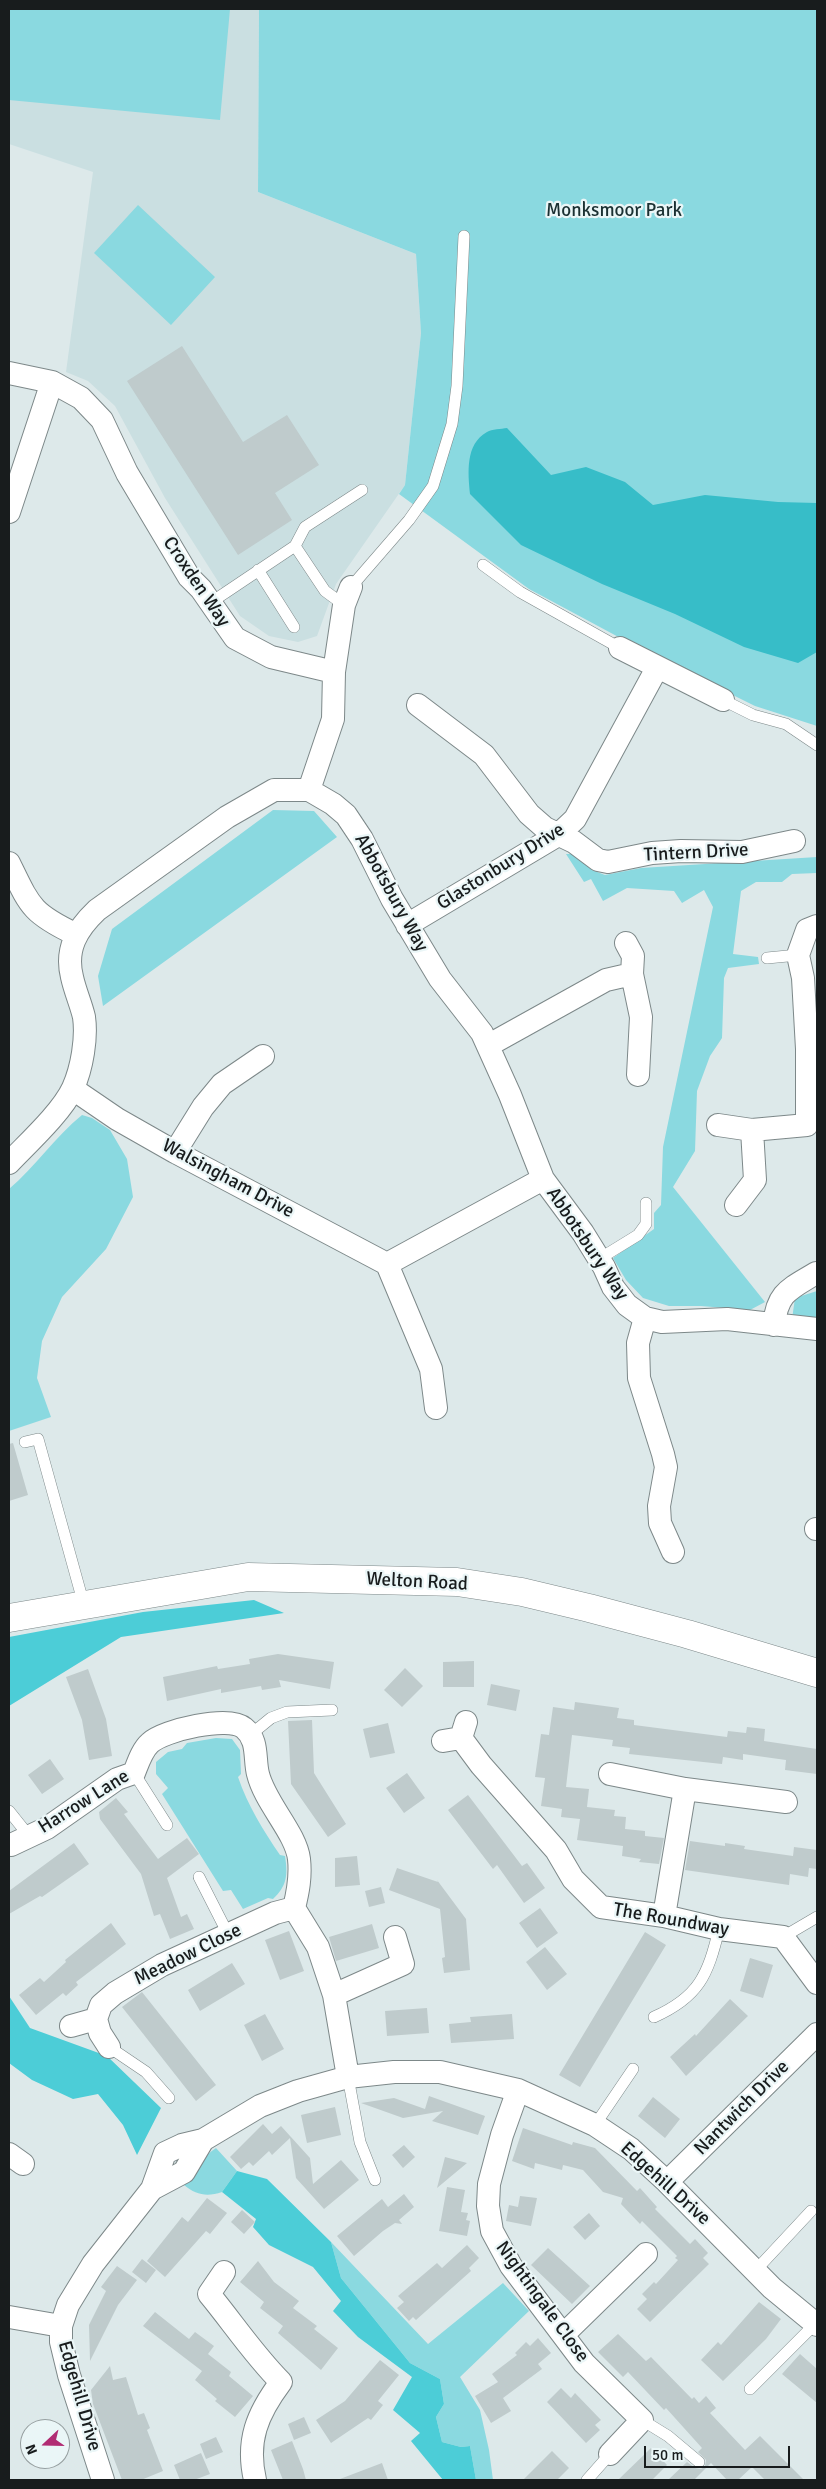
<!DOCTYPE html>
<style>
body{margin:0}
#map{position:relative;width:826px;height:2489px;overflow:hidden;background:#dde9ea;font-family:Signika,sans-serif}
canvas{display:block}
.frame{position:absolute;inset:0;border:10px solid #181c1d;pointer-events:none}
.north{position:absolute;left:20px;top:2419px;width:50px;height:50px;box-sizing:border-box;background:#eaf6f7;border:1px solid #969fa0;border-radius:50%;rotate:249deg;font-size:14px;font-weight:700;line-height:20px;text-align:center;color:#181c1d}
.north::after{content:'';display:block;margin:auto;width:18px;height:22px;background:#b12c73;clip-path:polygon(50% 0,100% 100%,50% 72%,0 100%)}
.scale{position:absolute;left:644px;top:2446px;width:146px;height:22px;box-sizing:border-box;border:2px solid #181c1d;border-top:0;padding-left:6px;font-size:15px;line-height:18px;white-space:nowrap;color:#181c1d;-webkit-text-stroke:4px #eaf6f7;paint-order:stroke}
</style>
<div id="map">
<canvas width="826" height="2489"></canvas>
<div class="frame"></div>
<div class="north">N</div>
<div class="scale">50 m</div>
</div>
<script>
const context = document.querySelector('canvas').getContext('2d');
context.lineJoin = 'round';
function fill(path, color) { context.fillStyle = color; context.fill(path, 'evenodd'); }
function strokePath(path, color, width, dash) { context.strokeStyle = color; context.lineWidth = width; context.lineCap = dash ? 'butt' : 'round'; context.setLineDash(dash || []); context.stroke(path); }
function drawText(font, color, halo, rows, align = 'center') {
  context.font = font + ' Signika,sans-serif'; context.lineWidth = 4.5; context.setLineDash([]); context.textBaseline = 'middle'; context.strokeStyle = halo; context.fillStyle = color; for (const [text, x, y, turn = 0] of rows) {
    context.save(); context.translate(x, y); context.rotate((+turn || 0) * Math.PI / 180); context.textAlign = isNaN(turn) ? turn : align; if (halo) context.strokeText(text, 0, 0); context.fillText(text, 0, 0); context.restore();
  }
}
fill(new Path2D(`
 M9,9h250l-1,183 158,62 5,79 -16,152 -69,99 -19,52 -19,6 -29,-6 -29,-20 -75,-118 -50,-92 -27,-25 -22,-9 27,-200 -84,-28z`), '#cadfe1');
fill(new Path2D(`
 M9,9h221l-10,111 -211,-20z
 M259,9h558v717l-62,-20 -103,-51 -123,-66 -130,-95 6,-9 16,-152 -5,-79 -158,-62z
 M138,205l77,72 -44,48 -77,-72z
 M273,810l41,1 23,26 -234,169 -5,-30 14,-47z
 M566,854h7l19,16 13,5 36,-7 176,-11v16l-25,1 -10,8h-26l-15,9 -8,63 25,3 1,7 -31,4 -4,10 -2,60 -12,18 -13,35 -2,60 -22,36 92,115 -15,8 -49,-4h-32l-26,-8 -17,-18 -13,-22 41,-29v-16l7,-8 2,-58 50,-240 -9,-17 -22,13 -8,-12 -47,-3 -24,13 -12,-22 -7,3z
 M82,1115l10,3 18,12 17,29 6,38 -27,52 -44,48 -20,44 -5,37 14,39 -42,14v-242c26,-22 46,-52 73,-74z
 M817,1291v32l-25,-4 3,-21z
 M216,1738l16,1 8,11 1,24 -3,3c10,29 25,53 42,78l5,1c3,19 2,30 -12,43l-5,-1 -25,11 -12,-19 -8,1 -61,-97 6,-6 -12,-14v-12l12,-10 14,-3 5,-6z
 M216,2148l21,23 -15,21c-15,5 -26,3 -38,-7 12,-12 17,-28 32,-37z
 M331,2242l97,102 75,-61 26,28 -69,66 20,33 9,40 4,30h-17l-6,-34 -9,1 -19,-5 -6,-25 8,-13 -4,-25 -30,-16 -69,-85z`), '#8ad9e0');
fill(new Path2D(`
 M254,1600l30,13 -163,24 -112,69v-69l134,-25z
 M9,1996l21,32 77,28 54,52 -24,47 -14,-30 -25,-31 -25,5 -41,-19 -23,-17z
 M237,2171l30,8 64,63 10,36 69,85 30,16 4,25 -8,13 6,25 19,5 9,-1 6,34h-33l-32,-39 9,-8 -27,-23 19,-33 -54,-40 -25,-26 8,-10 -28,-34 -44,-22 -16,-18 3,-8 -34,-27z`), '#4ccdd7');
fill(new Path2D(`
 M507,428l44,47 35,-8 39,15 28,23 52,-10 73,7 39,1v149l-19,11 -54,-16 -69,-33 -73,-30 -81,-39 -51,-51c-2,-21 -5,-50 17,-62 5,-3 14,-3 20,-4z`), '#37bdc8');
fill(new Path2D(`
 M182,346l61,96 44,-27 32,50 -44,28 17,27 -54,35 -111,-174z
 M13,1443l15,52 -19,6v-57z
 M278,1654l56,8 -4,27 -51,-9 2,7 -19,3 -1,-4 -40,7v-4l-54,12 -4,-24 54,-11 1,3 32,-5 -1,-5z
 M474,1661v26h-31v-25z
 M405,1668l18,18 -21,21 -18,-17z
 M88,1669l18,50 6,37 -23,4 -7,-40 -16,-43z
 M491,1684l29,6 -4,21 -29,-6z
 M575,1702l44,6 -2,10 17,2v5l93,12 1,-6 18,2 1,-6 18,2 -1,12 53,8v25l-32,-4 1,-10 -43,-6v6l-20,-3 -1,7 -93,-10 1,-6 -18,-2 1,-6 -41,-5 -6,52 23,2 -2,18 28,3 -1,6 12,1 -1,12 20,2v5l19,2 -5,26 -20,-2 2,-3 -19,-3 1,-10 -46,-6 3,-21 -19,-2 1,-8 -21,-3 4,-28 -10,-1 6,-43 8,1 4,-28 21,3z
 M312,1720l2,53 32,51 -18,13 -37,-53 -3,-63z
 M388,1723l7,30 -25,5 -7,-29z
 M50,1759l14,20 -22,15 -14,-19z
 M407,1773l18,25 -21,15 -18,-25z
 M468,1795l54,71 5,-3 18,25 -21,15 -27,-38 -4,4 -45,-59z
 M116,1798l12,14 -4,2 34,45 29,-21 12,16 -32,24 14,39 6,-3 7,15 -24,10 -10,-25 -6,2 -13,-42 -41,-55 -1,-7z
 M690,1841l35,5v-3l20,3 -1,3 49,7 1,-9 23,3v19l-8,-1 -1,9 -18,-3 -1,11 -104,-15z
 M74,1843l15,21 -47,33 -2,-1 -31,18v-23z
 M357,1856l3,29 -25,2v-29z
 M397,1868l41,14 -1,-2 29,39 4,51 -26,3 -2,-15 3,-1 -5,-48 -51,-19z
 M381,1887l4,16 -16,4 -4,-16z
 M540,1908l18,25 -21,15 -18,-25z
 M111,1923l15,21 -50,38 2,3 -12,11 -3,-3 -27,22 -17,-20 21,-17 4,4 22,-20 -1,-2z
 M372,1924l7,24 -43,13 -7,-24z
 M289,1931l15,40 -24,9 -15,-40z
 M645,1932l21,13 -86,142 -21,-12z
 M545,1947l22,27 -20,16 -21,-28z
 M750,1958l23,7 -10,33 -23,-7z
 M232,1963l13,21 -45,27 -12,-21z
 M142,1992l74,93 -20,16 -74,-94z
 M730,1999l18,17 -62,60 -16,-19 25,-23 1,2z
 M427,2008l2,25 -42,3 -2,-25z
 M265,2014l19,35 -22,12 -18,-36z
 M512,2014l2,25 -63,4 -2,-19 22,-2 -1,-5z
 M429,2096l56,20 -7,19 -46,-14 11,-10 -40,7 -42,-15 33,-5 31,11z
 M653,2097l27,22 -15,19 -27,-22z
 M335,2107l6,28 -34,8 -6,-28z
 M263,2124l9,10 9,-8 29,32 3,26 28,-24 18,20 -35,29 -28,-31 -6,-40 -18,17 -3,-4 -16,15 -4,-4 -8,7 -11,-12z
 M523,2128l49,17 1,-3 22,6 42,43 3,-3 17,19 -2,2 35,35 5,-5 13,14 -5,5 6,6 -59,58 -13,-13 10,-10 -5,-5 12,-12 2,2 22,-24 -3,-2 2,-2 -35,-35 -2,3 -19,-20 2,-6 -20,-6 -20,-22 -20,-5 -1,5 -27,-7 -1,6 -22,-8z
 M404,2145l11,12 -12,11 -11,-13z
 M445,2157l22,6 -30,25z
 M447,2187l18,3 -4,22 7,1 -2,7 4,1 -3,15 -28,-5z
 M404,2194l10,13 -15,13 3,4 -7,-1 -12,8 -29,25 -17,-20 45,-37 6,8z
 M520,2196l17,2 -6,28 -25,-5 3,-16 9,2z
 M207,2198l20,15 -17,21 -4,-3 -41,46 -18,-16 35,-44 6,5z
 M242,2210l13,12 -11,12 -13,-12z
 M589,2213l11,13 -15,14 -12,-13z
 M467,2245l12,13 -10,10 2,3 -55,49 -3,-3 -4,4 -12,-13 7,-6 -6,-6 39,-33 5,5z
 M548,2248l42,38 -18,18 -41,-39z
 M142,2259l14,11 -10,13 -14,-11z
 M258,2261l16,21 25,19 -6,7 24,18 -3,3 24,19 -17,22 -43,-37 5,-7 -23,-18 4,-6 -24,-20z
 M117,2266l20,14 -19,25 -28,56 -1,-36 17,-34 -5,-4z
 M759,2302l22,17 -15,20 -43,42 -22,-21 17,-18 3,3z
 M155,2312l34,27 6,-7 19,14 -6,8 23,18 -2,4 24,20 -18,21 -20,-16 2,-2 -22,-19 7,-9 -59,-45z
 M618,2334l28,27 5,-4 41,42 2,-2 5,6 7,-7 10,12 -6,5 35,37 15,-14 44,44h-39l-13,-13 -14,13h-11l-16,-17 -17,17h-26l19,-18 8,6 6,1 4,-3 1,-6 -8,-8 4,-4 -36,-40 -2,2 -36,-38 -5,5 -25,-25z
 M538,2338l13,15 -13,11 4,5 -39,29 8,13 -20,12 -16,-27 23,-14 -6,-8 25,-19 -2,-2 11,-11 4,4z
 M800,2354l17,15v34l-35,-29z
 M380,2360l19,15 -21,26 5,4 -12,15 -3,-2 -37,25 -15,-23 29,-19z
 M110,2366l3,14 13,-3 12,38 6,-2 6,15 -3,2 16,41 -22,9h-19l-29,-76 -2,-14z
 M561,2388l10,10 4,-5 26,27 -6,5 5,5 -14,13 -39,-41z
 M304,2417l7,16 -17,7 -6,-16z
 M216,2437l7,15 -17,7 -6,-15z
 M292,2441l11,28 3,11h-23l-12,-30z
 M651,2448l16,17 -15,15h-34z
 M552,2451l17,17 -12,12h-34z
 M201,2453l9,21 -16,6h-14l-6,-15z
 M382,2463l6,17h-48v-1z`), '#bfcbcc');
const lane = new Path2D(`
 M295,546l10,-19 57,-37
 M483,565l37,27 100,56
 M258,570l36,57
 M351,587l58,-67 24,-34 19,-62 5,-38 7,-150
 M210,603l85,-57 30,45 19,14
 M723,700l30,15 33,9 31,21
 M767,958l31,-3
 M599,1259l39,-24 8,-11v-21
 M25,1442l13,-3 46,166
 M249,1736l22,-18 16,-6 45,-2
 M134,1773l33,52
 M9,1811l20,25
 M199,1877l29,57
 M783,1937l34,-20
 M654,2017c45,-20 54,-42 65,-88
 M109,2047l37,25 23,26
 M348,2077l12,65 15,38
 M595,2125l38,-56
 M756,2270l55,-59
 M750,2389l65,-65
 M642,2420l26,16 31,26
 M587,2480l23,-26`);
const street = new Path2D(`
 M9,373l43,9 29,16 21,22 25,53 62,104 12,12 34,49 36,19 63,15 -1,47 -24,71
 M9,512l43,-130
 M620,648l103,52
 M334,672l10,-67 7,-18
 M418,705l66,50 45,59 16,14 29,14 24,18 10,2 44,-9 29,-2 61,1 52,-11
 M9,863c21,43 22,50 66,71
 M407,925l151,-90 17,-16 82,-151
 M626,943l7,13 -1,18 9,43 -3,58
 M489,1045l117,-65 26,-6
 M73,1089l44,30 58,33 212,112 44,105 5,39
 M718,1125l34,5 3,50 -19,25
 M752,1130l55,-5v-76l-4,-71 -5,-23 9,-25 10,-4
 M175,1152l28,-45 19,-23 41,-28
 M9,1163c19,-20 53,-51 64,-75 9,-20 14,-50 11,-71 -3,-13 -9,-26 -12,-40 -7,-28 5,-48 25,-67l130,-93 47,-27h35l24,14 13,11 16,24 30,60 48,80 42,54 28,62 33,84 40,54 21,34 9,20 14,18 18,13 17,4 65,-3 90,10
 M387,1264l156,-85
 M645,1318l-7,25 1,35 24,76 3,13 -7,39 1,17 13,29
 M774,1325c3,-33 16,-36 42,-52
 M816,1529h1
 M461,1738l20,27 75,85 17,29 28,28 63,9 55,13 64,8 34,46
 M443,1741l18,-3 5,-16
 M610,1774l75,15
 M11,1845l36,-17 70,-49 17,-6c4,-10 8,-23 16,-30 14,-13 79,-28 94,-15 15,12 10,31 14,46 7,29 38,59 41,85 2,18 -1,33 -5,49l24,39 16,48 14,82
 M664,1916l21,-127 101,13
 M334,1995l69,-31 -8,-27
 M96,2019l4,14 9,14
 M71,2026l25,-7 5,-14 14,-12 47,-28 113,-52 19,-5
 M518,2090l-16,45 -13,49 -1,22 4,25 19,35 73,97 58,57 -32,34
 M9,2154l14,10
 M667,2182l150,-148
 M152,2189l13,-36 17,-8 21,-5
 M224,2272l-15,22c24,29 45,61 72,88 -24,32 -35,59 -26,98
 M9,2317l52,9
 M563,2335l83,-81
 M103,2480l-34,-105 -8,-33v-16l7,-21 25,-41 59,-75 32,-17 19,-32 57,-34 38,-15 50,-14 46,-5h46l78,18 77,35 36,24 36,33 105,106 45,37`);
const secondary = new Path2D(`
 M9,1618l239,-41 209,5 65,10 67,16 98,26 130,39`);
strokePath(lane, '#7d8889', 12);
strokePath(street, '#7d8889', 24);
strokePath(secondary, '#7d8889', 29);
strokePath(lane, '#fff', 11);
strokePath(street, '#fff', 22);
strokePath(secondary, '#fff', 28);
drawText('19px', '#1b3133', '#eaf6f7', [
 ["Monksmoor Park",614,211]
]);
drawText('19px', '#181c1d', '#eaf6f7', [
 ["Croxden Way",196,582,56],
 ["Tintern Drive",696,853,-3],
 ["Glastonbury Drive",501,867,-32],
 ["Abbotsbury Way",391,893,61],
 ["Walsingham Drive",228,1179,28],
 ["Abbotsbury Way",587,1244,56],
 ["Welton Road",417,1582,3],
 ["Harrow Lane",84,1802,-32],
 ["The Roundway",671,1920,10],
 ["Meadow Close",188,1955,-26],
 ["Nantwich Drive",742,2108,-45],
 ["Edgehill Drive",665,2184,42],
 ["Nightingale Close",542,2302,54],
 ["Edgehill Drive",79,2396,74]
]);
</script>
